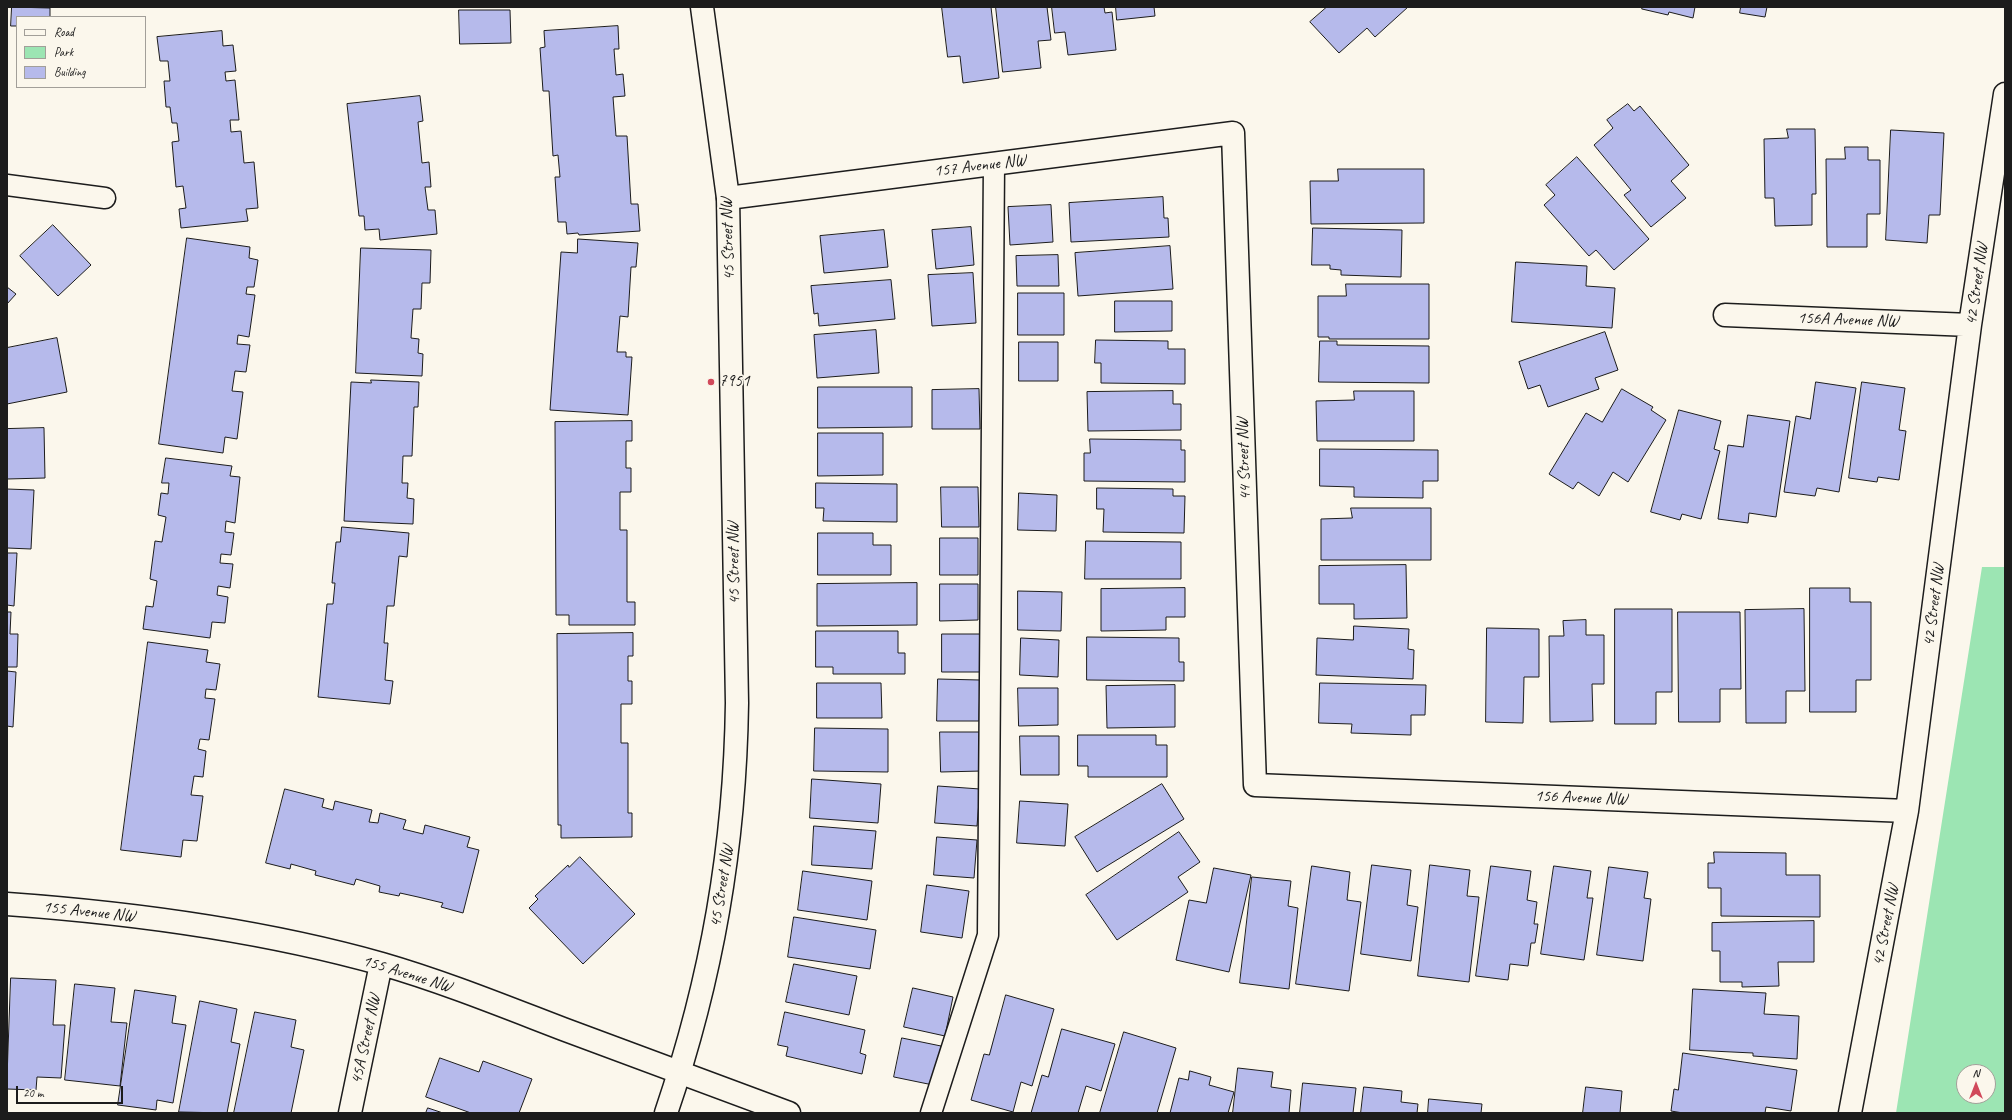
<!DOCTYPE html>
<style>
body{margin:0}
#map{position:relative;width:2012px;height:1120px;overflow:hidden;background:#fbf7ec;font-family:Caveat,sans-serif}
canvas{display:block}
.frame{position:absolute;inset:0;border:8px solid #1c1c1c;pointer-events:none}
.legend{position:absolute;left:16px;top:16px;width:130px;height:72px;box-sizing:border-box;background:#fbf7ec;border:1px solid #a29f99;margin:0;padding:5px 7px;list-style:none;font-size:12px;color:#1c1c1c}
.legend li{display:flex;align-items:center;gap:8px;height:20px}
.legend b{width:20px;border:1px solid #a29f99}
.north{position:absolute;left:1956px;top:1064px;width:40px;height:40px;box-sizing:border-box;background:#fbf7ec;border:1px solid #a29f99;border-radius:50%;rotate:0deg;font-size:11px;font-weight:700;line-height:16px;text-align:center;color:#1c1c1c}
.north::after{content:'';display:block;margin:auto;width:14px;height:18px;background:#d1495b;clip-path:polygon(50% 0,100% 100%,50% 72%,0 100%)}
.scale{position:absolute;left:16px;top:1086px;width:107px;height:18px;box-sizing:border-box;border:2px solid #1c1c1c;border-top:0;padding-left:5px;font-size:12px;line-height:14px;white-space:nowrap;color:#1c1c1c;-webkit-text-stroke:3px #fbf7ec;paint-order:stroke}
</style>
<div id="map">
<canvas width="2012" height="1120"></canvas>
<div class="frame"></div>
<ul class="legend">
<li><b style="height:5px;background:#fbf7ec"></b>Road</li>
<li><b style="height:11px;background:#9ce5b3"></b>Park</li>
<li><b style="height:11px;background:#b6baeb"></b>Building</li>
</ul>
<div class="north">N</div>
<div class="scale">20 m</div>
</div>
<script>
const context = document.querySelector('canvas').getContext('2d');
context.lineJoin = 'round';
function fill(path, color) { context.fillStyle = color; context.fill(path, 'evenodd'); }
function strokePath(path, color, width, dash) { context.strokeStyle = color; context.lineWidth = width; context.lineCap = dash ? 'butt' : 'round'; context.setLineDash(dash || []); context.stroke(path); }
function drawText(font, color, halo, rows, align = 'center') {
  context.font = font + ' Caveat,sans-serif'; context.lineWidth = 3.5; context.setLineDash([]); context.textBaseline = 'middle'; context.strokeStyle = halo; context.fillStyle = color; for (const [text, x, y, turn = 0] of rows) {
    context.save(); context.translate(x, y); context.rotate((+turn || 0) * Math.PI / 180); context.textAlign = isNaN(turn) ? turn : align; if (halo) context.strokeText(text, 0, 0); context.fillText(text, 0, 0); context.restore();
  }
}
fill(new Path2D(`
 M1982,567h23v546h-109zM1964,1072h24v24h-24z`), '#9ce5b3');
const building = new Path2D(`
 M12,7l38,1v9h-33v9h-6z
 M942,7h49l8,71 -36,5 -3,-27 -12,1z
 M996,7h51l4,33 -13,1 3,27 -38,4z
 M1052,7h52l1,6 7,-1 4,38 -48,5 -3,-23 -10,1z
 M1116,7h38l1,9 -38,4z
 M1327,7h81l-33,30 -8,-9 -28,25 -29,-31z
 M1643,7h52l-2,11 -24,-6 -1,3 -26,-6z
 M1741,7h26l-2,10 -25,-4z
 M459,10h51l1,33 -51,1z
 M618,26l1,23h-5l2,26 7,-1 2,22 -12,1 3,39h11l4,68h7l2,27 -61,4 -1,-2 -11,1 -1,-12h-8l-3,-45h5l-2,-22 -5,1 -4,-65h-6l-3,-43 5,-1 -1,-16z
 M222,31l1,15 10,-1 3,26 -11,1 1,9 9,-1 4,40h-9l1,12 10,-1 3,32 10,-1 4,46 -12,1 2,12 -67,7 -2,-19 7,-1 -3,-22 -7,1 -4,-45 7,-1 -2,-18h-5l-2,-16h-4l-2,-26h6l-2,-20h-8l-3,-24z
 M420,96l3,25 -5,1 4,41 7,-1 2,25h-6l3,23h7l2,24 -57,6 -1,-11 -14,1 -1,-14h-5l-12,-112z
 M1628,104l6,7 6,-5 49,59 -18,16 15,17 -35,29 -27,-32 7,-5 -37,-45 19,-17 -6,-8z
 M1787,129h28l1,65h-4v31l-37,1 -1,-28h-9l-1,-59 24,-1z
 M1891,130l53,3 -4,82h-11l-2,28 -41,-3z
 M1845,147h23v13h12v54h-13v33h-40l-1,-88h19z
 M1577,157l72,82 -35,31 -18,-20 -7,6 -45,-51 11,-10 -9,-10z
 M1338,169h86v54l-113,1 -1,-43h28z
 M1163,197l1,21h4l1,19 -98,5 -2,-39z
 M1051,205l2,37 -43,3 -2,-38z
 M53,225l38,40 -33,31 -38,-40z
 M971,227l3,38 -38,4 -4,-39z
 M1313,228l89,2 -1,47 -60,-2v-5l-11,-1v-4h-18z
 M884,230l4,37 -64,6 -4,-37z
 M187,238l63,9 -1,11 9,2 -4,27h-7l-1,7 9,1 -6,42 -11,-2 -1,9 13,1 -4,27 -11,-1 -3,20 11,1 -6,47 -12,-2 -2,16 -64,-9z
 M578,239l60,4 -2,24h-5l-3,50 -8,-1 -3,36h9v5h6l-4,58 -78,-5 11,-158 16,1z
 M1170,246l3,43 -95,7 -3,-43z
 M361,248l70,2 -1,33h-8l-1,26h-8l-2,29 8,1 -1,14 5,1 -1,22 -66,-3z
 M1058,255l1,31h-42l-1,-30z
 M1516,262l71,4 -1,20 29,2 -3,40 -100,-6z
 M973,273l3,50 -44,3 -4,-51z
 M891,280l4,39 -76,7 -1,-13 -4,1 -3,-28z
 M1346,284h83v55h-100v-2h-11v-41h28z
 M7,287l9,7 -9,10z
 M1018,293h46v42h-46z
 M1115,301h57v30l-57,1z
 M876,330l3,43 -62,5 -3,-43z
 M1605,332l13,38 -23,8 4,11 -51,18 -8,-22 -12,4 -9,-27z
 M57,338l10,54 -60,12v-56z
 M1096,340l72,1v8h17v35l-84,-1v-20h-6z
 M1320,341h17v4l92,1v37l-110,-1z
 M1019,342h39v39h-39z
 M371,380l48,2 -1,25h-4l-2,49h-9l-1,27h6l-1,15 7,1 -1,25 -69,-3 7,-139 20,1z
 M1816,382l40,6 -17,104 -22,-4 -2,8 -31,-4 12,-76 14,3z
 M1862,382l43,6 -6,42 7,1 -7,49 -21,-3 -1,5 -28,-4z
 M818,387h94v40l-94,1z
 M979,389l1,40h-48v-39z
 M1622,389l31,18 -2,3 15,10 -38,62 -15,-10 -14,24 -21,-14 -5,7 -24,-15 37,-61 16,9z
 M1173,391v13h8v26l-93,1 -1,-39z
 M1354,391h60v50h-97l-1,-40 38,-1z
 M1679,410l42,11 -7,28 6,2 -19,68 -19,-5 -2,6 -29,-8z
 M1748,415l42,6 -14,96 -27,-4 -1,10 -30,-4 10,-74 15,2z
 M632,421v20h-6v27h5v24h-11v38h7v72h8v23h-66v-10h-13l-1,-193z
 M44,428l1,50 -38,1v-50z
 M818,433h65v42l-65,1z
 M1090,439l91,1v10h4v32l-101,-1v-28h6z
 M1320,449l118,1v31h-15v17l-69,-1v-10l-34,-1z
 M166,458l66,8 -2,10 10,1 -5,46 -9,-2 -1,11 9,1 -3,22 -10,-1 -1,9 13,1 -3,24 -12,-2 -1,9 11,2 -3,26 -13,-1 -2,16 -67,-9 3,-23 7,1 4,-26 -7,-2 5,-38 7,1 4,-25 -8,-2 3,-22 7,1 1,-11h-7z
 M816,483l81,1v38l-74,-1 1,-13h-8z
 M941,487h37l1,40h-37z
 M1097,488l76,1v7h12l-1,37 -81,-1 1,-23h-7z
 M7,489l27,1 -3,59 -24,-1z
 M1019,493l38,2 -1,36 -38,-1z
 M1351,508h80v52h-110v-41l31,-1z
 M342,527l67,6 -2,24 -8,-1 -5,50h-7l-3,37h4l-3,37 8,1 -3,23 -72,-7 9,-93h6l2,-21h-3l4,-41h4z
 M818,533h55v12h18v30h-73z
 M940,538h38v37h-38z
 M1086,541l95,1v37h-96z
 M7,553h10l-3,53 -7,-1z
 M1406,565l1,53 -53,1v-15h-35v-38z
 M917,583v42l-100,1v-42z
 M940,584h38v36l-38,1z
 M1185,588v29h-19v13l-65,1v-42z
 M1810,588h40v14h21v78h-15v32h-46z
 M1018,591l44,1 -1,39 -43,-1z
 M1615,609h57v83h-16v32h-41z
 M1804,609l1,82h-19v32h-40l-1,-113z
 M7,612h4l-1,22h8l-1,33h-10z
 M1678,612h62l1,77h-21v33h-41z
 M1586,620v15h18v49h-12l1,37 -43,1 -1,-86h15l-1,-15z
 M1354,626l55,3 -1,20 6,1 -1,29 -97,-4 1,-37 36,2z
 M1487,628l52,1v48h-15l-1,46 -37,-1z
 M816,631h82v22h7v21h-72v-7h-17z
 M633,633v23h-5v25h4v23h-11v39h7v70h4v24l-71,1v-13h-3l-1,-191z
 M942,634h38v38h-38z
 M1087,637l92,1v24h5v19l-97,-1z
 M1021,638l38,2 -1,37 -38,-2z
 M148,642l60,8 -2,12 14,2 -4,26 -10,-1 -1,9 10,1 -6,41 -9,-1 -2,10 8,2 -3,26 -9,-1 -3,19 12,1 -6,45 -14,-1 -2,17 -60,-7z
 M7,671l9,1 -3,55 -6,-1z
 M938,679l42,1 -1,41h-42z
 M817,683h64l1,35h-65z
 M1320,683l106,2 -1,30h-14v20l-60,-2 1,-9 -33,-1z
 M1175,685v42l-68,1 -1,-42z
 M1018,688h40v37l-39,1z
 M815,728l73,1v43l-74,-1z
 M940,732h41l1,39 -41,1z
 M1078,735h78v10h11v32h-79v-11h-10z
 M1020,736h39v39h-38z
 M812,779l69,5 -3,39 -68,-5z
 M1162,784l22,35 -87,53 -22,-35z
 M938,786l42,3 -3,37 -42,-3z
 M285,789l39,10 -2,8 11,3 2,-9 37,9 -3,12 9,1 2,-10 26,7 -3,9 20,5 2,-9 45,12 -3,10 12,3 -16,63 -22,-6 2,-4 -25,-6 -18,-4 -1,3 -20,-4 1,-6 -24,-7 -2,6 -39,-10 1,-4 -25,-7 -1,5 -24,-6z
 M1020,801l48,3 -3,42 -48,-3z
 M814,826l62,5 -4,38 -60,-4z
 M1179,832l21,30 -22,15 10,15 -71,48 -31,-45z
 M937,837l40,3 -3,38 -40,-3z
 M1714,852l72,1v22h34v42l-99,-1v-28h-13v-25h6z
 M580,857l55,57 -52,50 -54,-56 9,-9 -3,-3 33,-31 1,2z
 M1372,865l39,5 -4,35 11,2 -7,54 -50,-7z
 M1430,865l40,5 -3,26 12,1 -10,85 -51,-6z
 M1312,866l38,6 -3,28 14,2 -12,89 -53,-7z
 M1491,866l40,5 -4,29 10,2 -3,22h4l-3,19h-4l-3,23 -18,-2 -2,16 -32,-4z
 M1554,866l37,5 -4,27h6l-9,62 -43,-6z
 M1609,867l39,5 -4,26 7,1 -8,62 -46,-6z
 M1214,868l37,7 -22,97 -53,-12 13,-60 17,3z
 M803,871l69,10 -5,39 -69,-10z
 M1252,877l39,4 -3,25 10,2 -9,81 -49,-6z
 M927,885l42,6 -7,47 -41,-6z
 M794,917l82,13 -6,39 -82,-12z
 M1814,921v41h-36l1,24 -37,1v-5h-22v-31h-8v-28z
 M794,964l63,12 -8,39 -63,-13z
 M11,978l45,2 -3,45h12l-4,53 -24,-1 -1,13 -29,-1z
 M75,984l40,4 -4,34 16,1 -7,63 -55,-6z
 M913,988l40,9 -8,39 -41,-9z
 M1693,989l73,4 -2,21 35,2 -2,43 -44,-3v-3l-63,-3z
 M135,990l41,6 -4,27 14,2 -13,78 -16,-3 -1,10 -38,-5z
 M1006,995l48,14 -22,77 -11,-4 -8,30 -42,-12 13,-46 5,1z
 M200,1001l37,8 -6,33 9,2 -13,69 -48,-1z
 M255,1012l41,8 -5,27 13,3 -13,63h-57z
 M785,1012l80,18 -5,23 6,2 -4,19 -76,-18 2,-9 -10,-2z
 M1062,1029l53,15 -14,47 -15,-5 -8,27h-47l11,-38 6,2z
 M1124,1032l52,16 -19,65h-57z
 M902,1038l39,8 -8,39 -39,-8z
 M1683,1053l114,17 -6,41 -25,-4 -1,6h-82l-12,-2 3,-22 4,1z
 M440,1058l39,14 4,-11 49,18 -13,34h-48l-45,-16z
 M1238,1068l35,4 -2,15 20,3 -2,23h-56z
 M1190,1071l21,6 -2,8 25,7 -6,21h-58l9,-35 9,2z
 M1303,1083l53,5 -3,25h-53z
 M1364,1087l38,4 -1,11 17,2 -1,9h-56z
 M1586,1087l36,4 -2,22h-37z
 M1429,1099l53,5 -1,9h-53z
 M428,1108l15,5h-17z`);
fill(building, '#b6baeb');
strokePath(building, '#1c1c1c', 1);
const service = new Path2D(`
 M7,185l98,13
 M931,1113l57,-178 6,-771`);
const minor = new Path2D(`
 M728,198l505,-65 22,652 652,26
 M1725,315l245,10
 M7,904c126,9 254,26 375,60 62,18 121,42 181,65 75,28 150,56 226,84
 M350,1113l31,-149
 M1850,1113l57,-302 63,-486 35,-231`);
const tertiary = new Path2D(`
 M666,1113c46,-135 69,-267 71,-410l-9,-505 -26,-191`);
strokePath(service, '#1c1c1c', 23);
strokePath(minor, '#1c1c1c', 25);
strokePath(tertiary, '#1c1c1c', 25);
strokePath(service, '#fbf7ec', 20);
strokePath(minor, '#fbf7ec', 22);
strokePath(tertiary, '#fbf7ec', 22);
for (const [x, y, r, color] of [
 [711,382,4,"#d1495b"]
]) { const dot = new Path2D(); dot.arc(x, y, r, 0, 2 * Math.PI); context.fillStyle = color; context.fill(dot); strokePath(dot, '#fbf7ec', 1.5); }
drawText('17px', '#1c1c1c', '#fbf7ec', [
 ["157 Avenue NW",980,166,-7],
 ["45 Street NW",728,239,-92],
 ["42 Street NW",1977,284,-82],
 ["156A Avenue NW",1848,320,2],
 ["44 Street NW",1244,459,-92],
 ["45 Street NW",734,563,-91],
 ["42 Street NW",1934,605,-83],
 ["156 Avenue NW",1581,798,2],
 ["45 Street NW",722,886,-81],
 ["155 Avenue NW",89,912,6],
 ["42 Street NW",1886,925,-79],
 ["155 Avenue NW",407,974,17],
 ["45A Street NW",366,1039,-78]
]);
drawText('17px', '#1c1c1c', '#fbf7ec', [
 ["7951",719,382]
], 'left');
</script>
